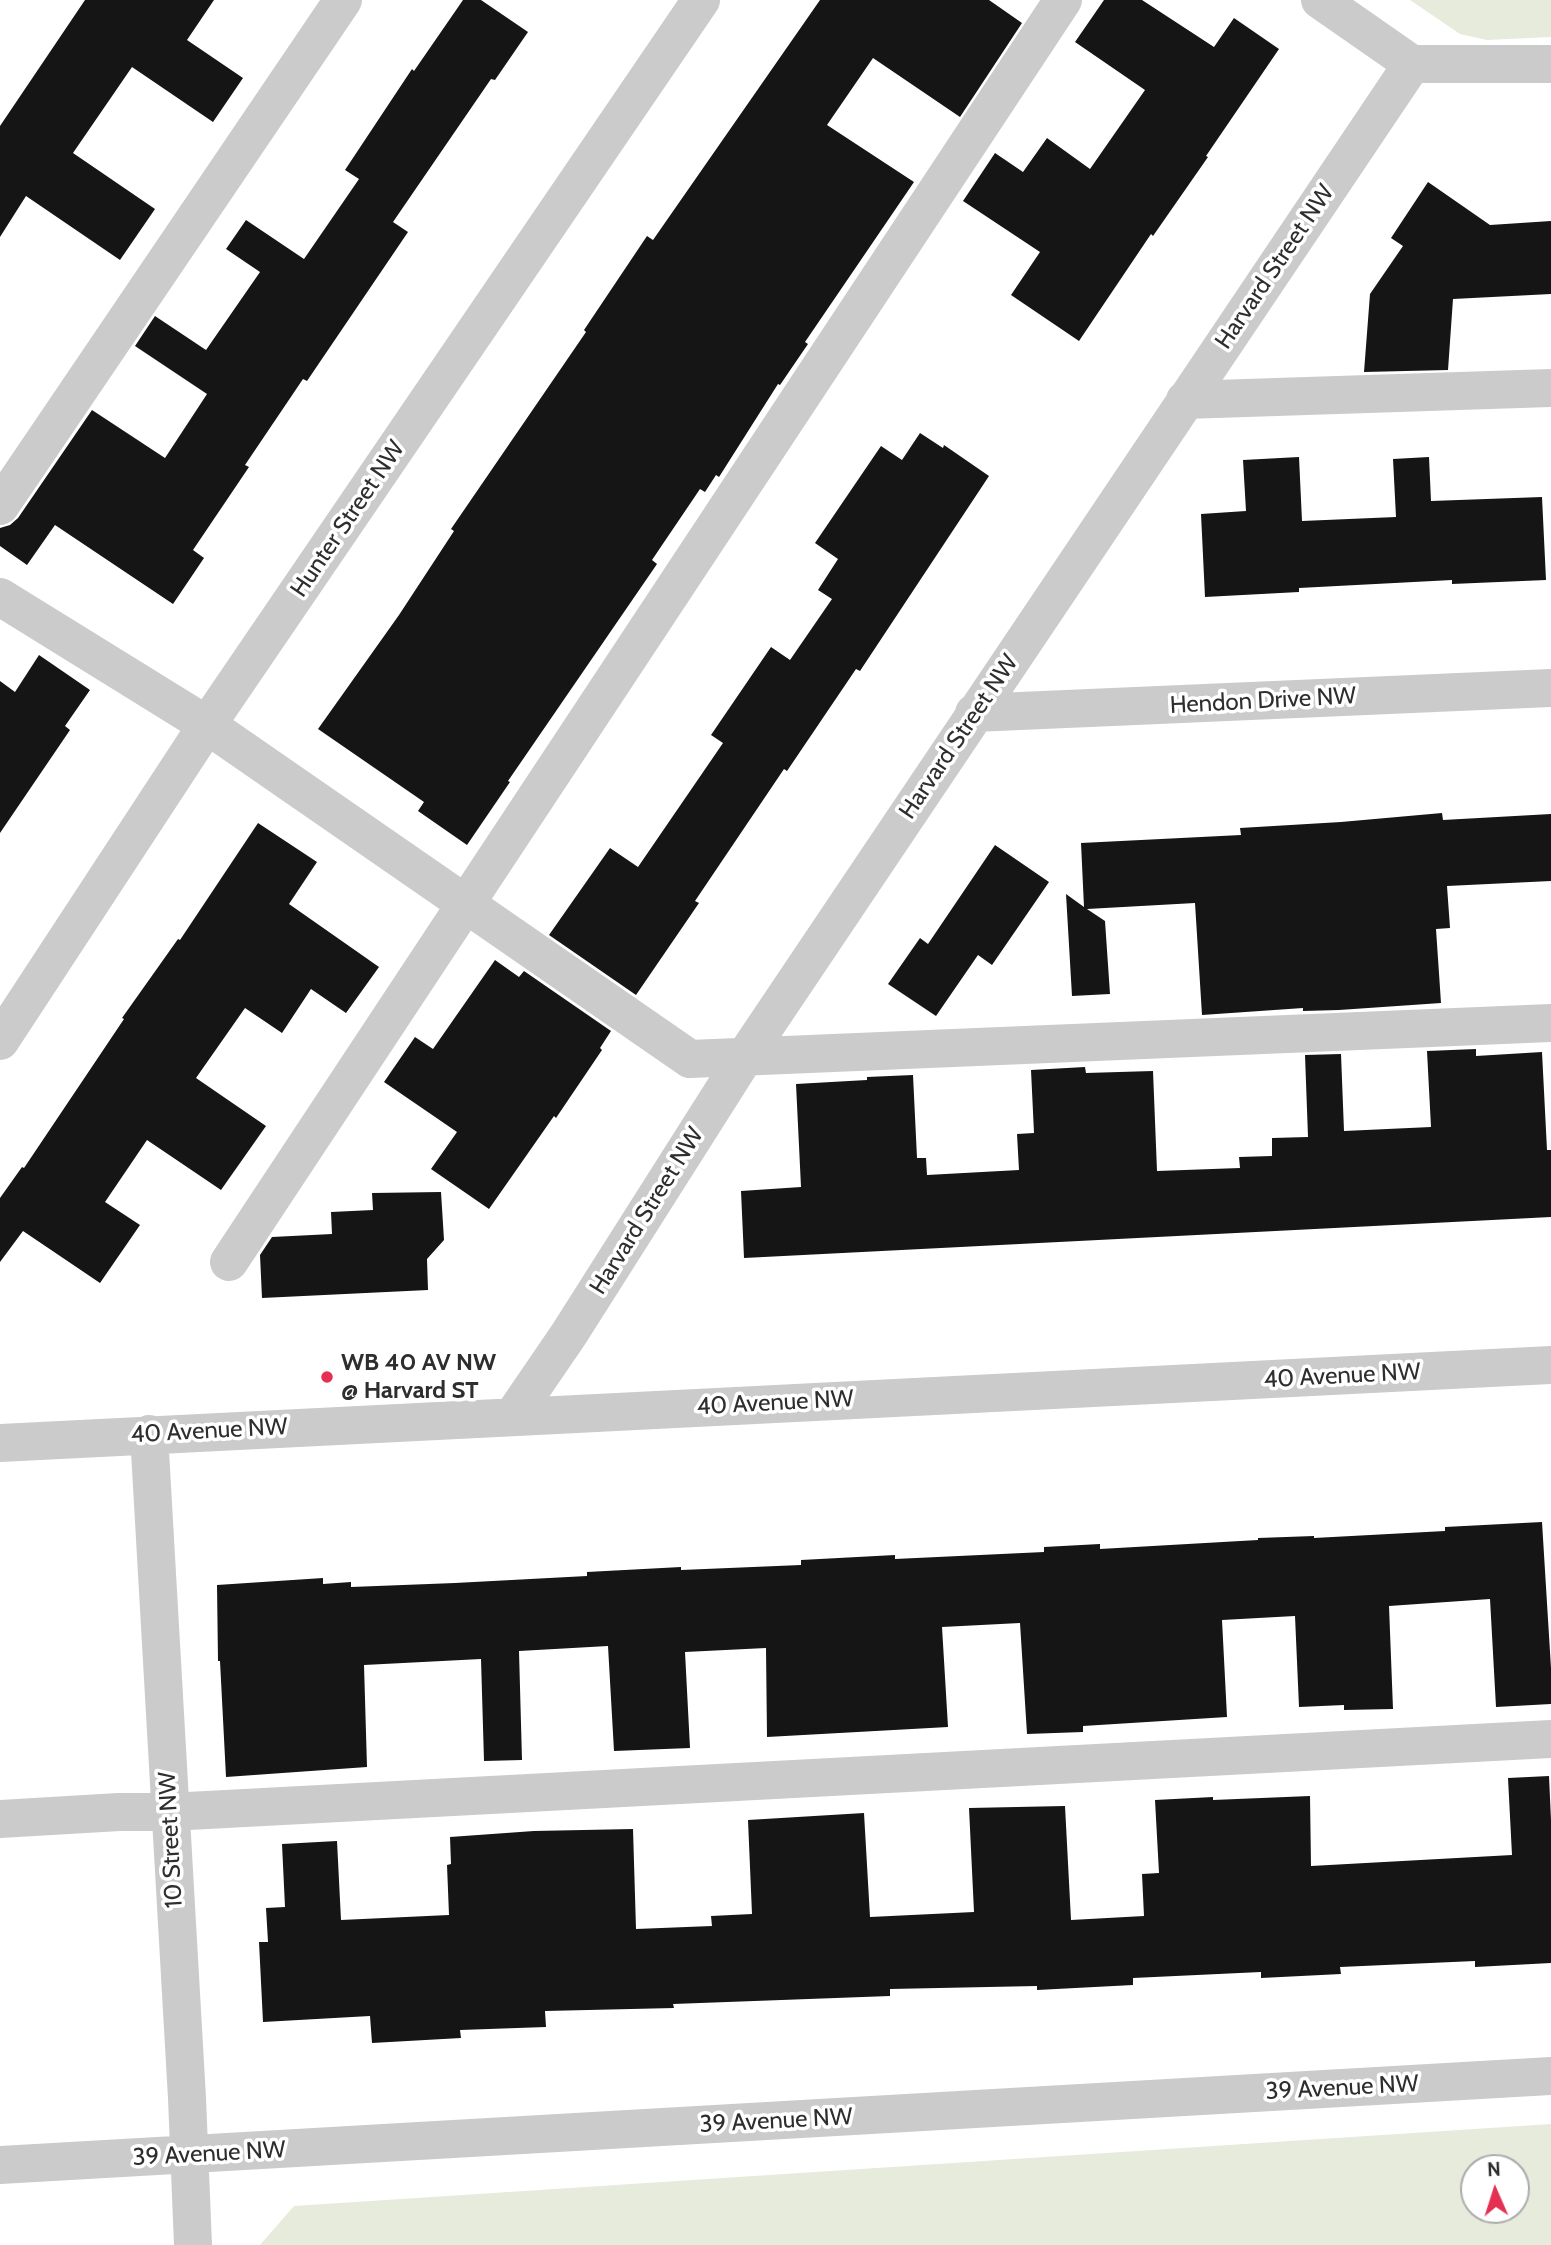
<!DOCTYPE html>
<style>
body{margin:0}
#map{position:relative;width:1551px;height:2245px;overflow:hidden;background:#fff;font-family:Cabin,sans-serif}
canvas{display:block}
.north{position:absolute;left:1460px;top:2154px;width:70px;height:70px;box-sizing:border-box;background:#fff;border:2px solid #ababab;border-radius:50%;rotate:357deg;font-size:19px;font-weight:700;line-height:28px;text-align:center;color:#2e2e2e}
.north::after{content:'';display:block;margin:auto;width:24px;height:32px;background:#e43053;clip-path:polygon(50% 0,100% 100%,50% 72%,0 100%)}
</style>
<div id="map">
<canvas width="1551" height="2245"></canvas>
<div class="north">N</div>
</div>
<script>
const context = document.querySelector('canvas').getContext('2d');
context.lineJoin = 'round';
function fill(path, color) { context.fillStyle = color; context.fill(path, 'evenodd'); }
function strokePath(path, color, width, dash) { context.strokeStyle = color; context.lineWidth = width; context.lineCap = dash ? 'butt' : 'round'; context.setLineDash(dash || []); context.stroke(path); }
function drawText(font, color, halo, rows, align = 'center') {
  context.font = font + ' Cabin,sans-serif'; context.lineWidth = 7; context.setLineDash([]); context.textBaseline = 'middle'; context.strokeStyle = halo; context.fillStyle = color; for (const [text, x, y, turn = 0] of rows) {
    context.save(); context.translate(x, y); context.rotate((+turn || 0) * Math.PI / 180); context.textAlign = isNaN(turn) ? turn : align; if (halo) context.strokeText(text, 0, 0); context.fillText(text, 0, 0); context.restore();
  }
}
fill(new Path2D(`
 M1410,0h141v37l-64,3 -27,-6z
 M1551,2124v121h-1291l34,-39zM1516,2168v42h-42v-42z`), '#e6ebdb');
fill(new Path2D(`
 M85,0h129l-27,40 56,38 -30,44 -81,-55 -59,86 82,56 -35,51 -94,-64 -26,41v-111z
 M463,0h18l47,32 -33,48 -4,-1 -98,143 15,10 -101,149 -4,-2 -58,86 4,2 -56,83 11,8 -31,46 -118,-79 -28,40 -27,-19v-18l10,-3 8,-7 74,-108 73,48 42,-64 -72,-48 20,-30 51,34 54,-78 -34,-23 20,-29 58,39 55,-80 -14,-9 67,-101 2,2z
 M820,0h169l33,23 -62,94 -87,-59 -46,67 87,57 -109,160 3,2 -28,41 -2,-1 -59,93 -3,-2 -11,17 -5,-3 -48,71 5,4 -149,217 2,1 -43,63 -49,-34 6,-9 -106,-73 81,-114 55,-84 -3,-2 135,-197 -2,-2 63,-94 6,4z
 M1104,0h38l72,47 20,-29 45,31 -73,107 2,1 -55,79 -2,-2 -72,107 -68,-46 29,-43 -77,-51 32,-48 28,19 24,-34 43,31 55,-79 -70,-48z
 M1428,182l62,43 61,-4v73l-98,5 -5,71 -84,2 6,-78 33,-48 -12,-8z
 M920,433l23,15 1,-3 45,31 -129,195 -4,-2 -69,102 -3,-2 -89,132 4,2 -63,92 -87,-60 61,-87 28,19 85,-124 -12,-8 60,-88 19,13 42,-61 -14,-9 20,-31 -23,-16 66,-97 21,14z
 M1299,457l3,64 94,-4 -3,-58 36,-2 2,44 111,-4 4,83 -94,4v-4l-153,8v4l-94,5 -4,-83 45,-3 -3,-51z
 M39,655l51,35 -25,36 5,4 -70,103v-152l15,11z
 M1442,813l1,7 108,-6v67l-104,5 3,42 -14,1 5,74 -102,7 -36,1v-3l-101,7 -7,-112 -108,6 18,12 5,73 -38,2 -6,-102 18,13 -3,-64 160,-8 -1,-7 101,-6z
 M258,823l59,39 -28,42 90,63 -33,46 -35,-24 -29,44 -37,-25 -49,70 70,48 -45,64 -74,-50 -42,62 35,23 -40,58 -77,-52 -23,31v-64l22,-31 2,1 100,-149 -2,-1 56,-79 2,1z
 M995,845l54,37 -57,83 -14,-10 -42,61 -48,-32 32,-46 8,6z
 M495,960l24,17 5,-6 87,60 -11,17 2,2 -46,68 -2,-2 -65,93 -58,-40 26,-37 -73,-50 31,-45 18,12z
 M1476,1049v7l66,-4 5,98h4v67l-807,41 -3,-67 60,-4 -5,-103 71,-4v-3l46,-2 4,83h9l1,17 92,-5 -2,-36 17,-1 -3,-63 54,-3 1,6 67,-2 4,100 83,-3 -1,-11 33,-1v-18l36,-1 -3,-82 36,-1 3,77 87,-4 -4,-76z
 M441,1192l3,48 -17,19 1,31 -166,8 -2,-43 12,-18 60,-3 -1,-22 42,-2 -1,-17z
 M1542,1522l9,146v36l-55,3 -6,-108 -101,7 4,103 -49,1v-5l-45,2 -4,-91 -73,4 5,97 -144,9v6l-56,2 -7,-111 -78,4 6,100 -181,10 -1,-89 -81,4 5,96 -76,3 -6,-105 -89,5 3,109 -38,1 -3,-102 -117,6 3,102 -141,10 -6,-116h-2l-1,-76 106,-7v6l28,-2v5l104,-4 132,-7v-4l94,-5v3l120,-5v-5l94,-5v4l149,-7v-5l56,-3v5l158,-9v-2l56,-2v2l131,-7v-4z
 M1549,1776l2,44v143l-76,4v-6l-135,6 1,7 -80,4v-6l-128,6v7l-96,5v-4l-147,3v7l-217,8 1,4 -129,3 1,16 -86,3 1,8 -89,5 -2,-27 -107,6 -4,-80h9l-2,-34 19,-1 -3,-63 55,-3 4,79 108,-5 -2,-50 4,-1 -1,-27 84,-6 99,-2 3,100 76,-3 -1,-10 41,-2 -4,-94 116,-7 6,104 104,-5 -5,-104 96,-2 6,114 73,-4 -2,-42 17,-1 -4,-73 58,-3v3l97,-4 1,70 201,-11 -4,-77z`), '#151515');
strokePath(new Path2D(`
 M1320,0l92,64h139
 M1185,400l366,-12
 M0,506l343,-506
 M0,597l207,128 483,334 861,-36
 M974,713l577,-25
 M0,1041l207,-316 494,-725
 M229,1262l834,-1262
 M513,1416l56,-82 175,-276 668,-994
 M149,1434l38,664 6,147
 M0,1443l1551,-78
 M0,1819l119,-7h50l1382,-73
 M0,2165l1551,-89`), '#cbcbcb', 38);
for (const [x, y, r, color] of [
 [327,1377,7,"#e43053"]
]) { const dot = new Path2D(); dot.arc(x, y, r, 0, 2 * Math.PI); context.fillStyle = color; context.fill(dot); strokePath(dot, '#fff', 2.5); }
drawText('24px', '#2e2e2e', '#fff', [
 ["Harvard Street NW",1275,267,-56],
 ["Hunter Street NW",348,519,-56],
 ["Hendon Drive NW",1263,701,-3],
 ["Harvard Street NW",959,737,-56],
 ["Harvard Street NW",647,1211,-58],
 ["40 Avenue NW",1342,1376,-3],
 ["40 Avenue NW",775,1403,-3],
 ["40 Avenue NW",209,1431,-3],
 ["10 Street NW",171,1840,-93],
 ["39 Avenue NW",1342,2088,-3],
 ["39 Avenue NW",776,2121,-3],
 ["39 Avenue NW",209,2154,-3]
]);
drawText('bold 24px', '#2e2e2e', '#fff', [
 ["WB 40 AV NW",341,1363],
 ["@ Harvard ST",341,1391]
], 'left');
</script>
